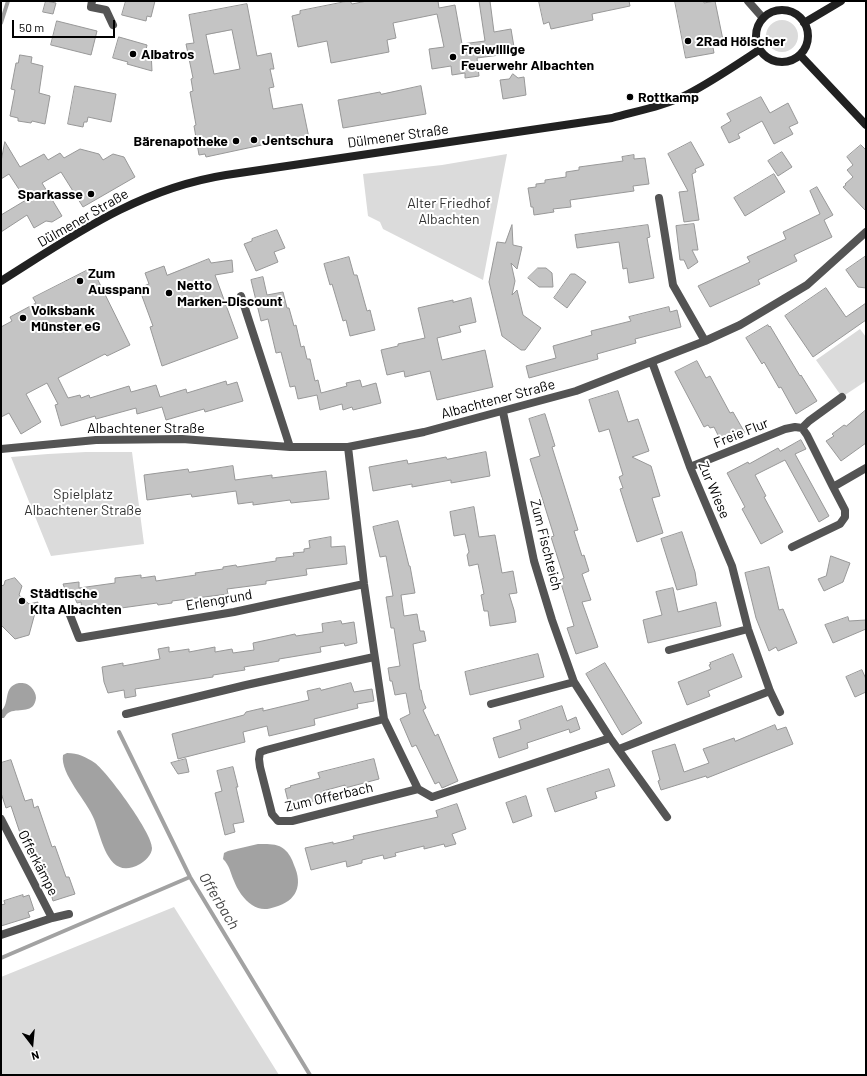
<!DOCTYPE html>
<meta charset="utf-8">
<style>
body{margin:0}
#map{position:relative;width:867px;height:1076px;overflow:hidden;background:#fff;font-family:Barlow,sans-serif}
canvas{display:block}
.frame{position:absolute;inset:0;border:2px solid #000;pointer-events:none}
.north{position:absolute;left:12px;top:1024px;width:40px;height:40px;-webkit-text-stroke:3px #fff;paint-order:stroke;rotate:164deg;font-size:11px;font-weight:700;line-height:16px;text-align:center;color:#000}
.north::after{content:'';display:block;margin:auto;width:14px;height:18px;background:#000;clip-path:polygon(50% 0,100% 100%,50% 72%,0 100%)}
.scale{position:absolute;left:12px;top:20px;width:103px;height:18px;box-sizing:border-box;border:2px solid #000;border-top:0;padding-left:5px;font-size:12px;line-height:14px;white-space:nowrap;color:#000;-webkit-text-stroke:3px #fff;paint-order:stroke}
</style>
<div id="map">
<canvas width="867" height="1076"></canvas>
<div class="frame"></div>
<div class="north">N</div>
<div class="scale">50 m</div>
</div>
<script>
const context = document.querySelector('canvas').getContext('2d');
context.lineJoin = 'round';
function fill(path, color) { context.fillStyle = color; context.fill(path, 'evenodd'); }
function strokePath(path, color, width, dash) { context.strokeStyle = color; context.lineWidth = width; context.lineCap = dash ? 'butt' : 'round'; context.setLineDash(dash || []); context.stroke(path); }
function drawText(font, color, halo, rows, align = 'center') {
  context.font = font + ' Barlow,sans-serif'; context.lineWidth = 4; context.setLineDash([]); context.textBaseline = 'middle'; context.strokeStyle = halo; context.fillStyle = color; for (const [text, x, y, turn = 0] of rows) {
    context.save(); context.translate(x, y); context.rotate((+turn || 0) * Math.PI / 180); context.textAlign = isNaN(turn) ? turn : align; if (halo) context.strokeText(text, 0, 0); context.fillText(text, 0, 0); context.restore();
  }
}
fill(new Path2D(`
 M766 36a16 16 0 1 1 32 0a16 16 0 1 1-32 0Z
 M507,154l-24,126 -100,-51 -3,-7 -12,-6 -5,-42 79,-9z
 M860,329l6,8v44l-24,16 -26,-37z
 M86,452h46l12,92 -93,12 -40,-99 37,-3z
 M174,907l105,168h-278v-98z`), '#dbdbdb');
fill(new Path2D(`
 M19,683c5,0 8,0 12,4 3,3 5,7 5,11 -2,16 -16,10 -26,14 -3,1 -4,3 -6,6h-3v-7c10,-9 1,-24 18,-28z
 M67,753c11,0 19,4 28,10 13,10 58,71 57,85 0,7 -7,13 -12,16 -32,18 -38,-25 -46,-45 -7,-18 -34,-45 -31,-64z
 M258,844c8,0 19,-1 26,5 5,4 8,10 10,16 9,20 3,36 -19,42 -8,3 -16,3 -23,-2 -8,-5 -15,-16 -18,-24 -4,-9 -4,-15 -11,-22l1,-6 4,-2z`), '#a2a2a2');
strokePath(new Path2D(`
 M1,23l7,-22
 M119,732l71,145 120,198
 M1,958l189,-81`), '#a2a2a2', 4);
const building = new Path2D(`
 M46,1l10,2 -3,11 -10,-2z
 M126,1h29l-4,16 -4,-1 -1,5 -24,-6z
 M350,1l2,3 15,-3h71l1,7 16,-3 7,39 23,-3 -6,-40h11l4,31 17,-3 4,24 -38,5 2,18 -14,2v-5l-13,2 -1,-9 -19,3 -3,-20 15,-2 -7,-33 -44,9 3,15 -9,2 2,12 -58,11 -4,-22 -29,6 -6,-31 8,-2v-3z
 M539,1h90l1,5 -38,8 1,6 -42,9 -2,-7 -5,2z
 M675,1h29v2l11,-2 8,39 -11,2 2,11 -28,5z
 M247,4l10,52 14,-3 3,16h-4l4,18 -5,1 4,21 29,-5 7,34 -23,4 -1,-2 -79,17 -1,-3 -6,1 -5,-29 2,-1 -6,-33 3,-1 -2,-12 2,-1 -7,-34 8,-1 -5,-28zM232,30l8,39 -26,5 -8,-39z
 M57,21l40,10 -6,24 -40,-10z
 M119,37l28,8 -1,5 5,1 1,20 -25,-7 1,-2 -15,-4z
 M20,55l12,2 -1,6 12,3 -4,27 11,3 -5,28 -13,-3 -1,2 -13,-2v-3l-8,-2 5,-26 -4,-1 5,-26h2z
 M513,74l5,4 6,-1 2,18 -23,4 -3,-19 9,-1z
 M75,86l41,8 -5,28 -23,-5 -1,5h-3l-1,5 -15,-3z
 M421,86l5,28 -83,14 -5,-28 42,-8 1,2z
 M761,97l9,16 18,-10 10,20 -9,4 4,7 -19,10 -12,-23 -24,13 2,4 -11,5 -8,-16 10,-6 -4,-7z
 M5,142l15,25 24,-13 4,6 12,-7 4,5 16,-9 19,5 4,6 10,-6 11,3 11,20 -52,30 -22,-35 -19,11 20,33 -10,6 -6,-1 -12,7 -7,-13 -26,17v-17l25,-15 -17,-26 -8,5v-17z
 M691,142l13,23 -9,4 1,3 -4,2 7,46 -15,2 -5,-30 9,-1 -20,-37z
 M861,145l5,5v61l-23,-24 3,-2 -1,-1 8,-7 -6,-7 6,-5 -6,-8z
 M782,152l10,15 -14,9 -10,-15z
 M634,155v4l11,-1 4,26 -16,2 1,5 -64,9 1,7 -18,2 1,3 -20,3 -1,-8h-2l-3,-19 8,-1v-3l9,-1v-3l21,-3v-5l13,-2v-3l44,-6 -1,-4z
 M774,174l11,18 -40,24 -11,-18z
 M817,187l16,28 -9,5 8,17 -38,18 3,6 -39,19 2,4 -50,23 -12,-21 52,-24 -3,-5 39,-18 -3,-7 37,-18 -10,-23z
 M694,224l4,26h-6l6,12 -10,7 -4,-9h-4l-4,-34z
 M512,225l1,20 9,2 -5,22 -6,-6 4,18 -3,14 5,-5 6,25 18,13 -16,22h-4l-19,-14 -13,-54 8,-40 8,1z
 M648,225l2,12 -3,1 7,40 -25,5 -2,-15 -4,1 -4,-27 -42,6 -2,-13z
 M277,230l8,18 -11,4 4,10 -22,9 -12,-27 8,-3v-2z
 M866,256v32l-8,-1 -12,-17z
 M349,257l5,18h3l10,36 3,-1 5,20 -25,6 -4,-16 -3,1 -11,-37 -2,1 -6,-21z
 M209,259l2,4 21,-3 1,12 -18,3 23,63 -76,28 -12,-39 3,-1 -14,-38 10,-4 -4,-11 19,-7 3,9z
 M92,268l38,77 -23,11 -2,-2 -47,24 10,20 12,-3 1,3 8,-3 1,3 39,-12 2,6 25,-7 4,12 26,-8 1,4 39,-12 1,4 10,-3 6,19 -38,11 -1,-3 -38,11 -4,-13 -25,7 -1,-6 -40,11 -1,-3 -34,10 -6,-21 3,-1 -11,-21 -21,11 15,28 -20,12 -12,-21 -8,4v-90l11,-6 -2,-4 26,-14 -3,-5z
 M538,268h8l6,5 1,14h-14l-11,-9z
 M571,274h4l11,8 -19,26 -13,-10z
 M263,277l4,18 16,-3 4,16h2l5,18 2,-1 5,22 3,-1 3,13h3l5,22 3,-1 3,13 26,-7 -1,-3 14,-3 2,7 14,-4 5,20 -28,7 -1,-3 -9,3 -1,-6 -22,6 -3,-15 -19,4 -3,-13 -5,1 -9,-35 -5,1 -8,-34 -7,2 -10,-41z
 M826,288l20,29 20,-14v17l-53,37 -28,-41z
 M471,298l5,24 -17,4 2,6 -24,6 5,22 43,-10 8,37 -56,13 -7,-29 -25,6 -1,-6 -17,4 -6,-25 17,-4v-2l27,-6 -7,-30 35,-8v2z
 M669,307l1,5 7,-2 4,17 -46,12 1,4 -39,11 1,5 -69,19 -3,-12 30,-8 -3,-12 39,-11 -1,-4 40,-10 -2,-4z
 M768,325l1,2 1,-1 30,50 1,-1 16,26 -21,13 -15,-27 -2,1 -15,-26 -2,2 -16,-26z
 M697,361l9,17 4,-2 20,37 3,-1 12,21 -22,12 -9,-18 -4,1 -2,-3 -4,2 -29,-55z
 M618,391l10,31 10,-3 11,32 -17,6 19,9 9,30 -8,2 11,35 -26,9 -17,-53 3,-1 -4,-11 4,-2 -14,-46 -10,3 -10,-32z
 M866,410v33l-25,18 -15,-20 8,-5 -2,-2 12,-9 2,1z
 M545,414l10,32 -3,1 26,83 -4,1 8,25 2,-1 5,16 -7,3 9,26 -9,2 16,45 -22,7 -9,-26 7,-2 -14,-46 4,-2 -13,-41 3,-1 -24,-77 10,-3 -11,-37z
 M801,440l5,9 -11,5 34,62 -10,6 -34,-62 -30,15 11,21 -2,1 19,35 -22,12 -19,-35 3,-2 -18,-34 21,-11 1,2 29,-16 2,3z
 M486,452l4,24 -39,7v-3l-39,7v-3l-39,7 -4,-24 38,-7 1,4 38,-7 1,2z
 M233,466l2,14 37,-5v3l54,-7 3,28 -38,4 -1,-3 -37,5v-3l-15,2 -2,-13 -44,6 -1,-3 -44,6 -3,-25 44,-6 1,3z
 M474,507l5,30 16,-2 7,38 11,-2 4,22 -8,1 5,16 2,12 -26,4 -2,-15h-4l-3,-16 3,-1 -6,-30 -9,2 -2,-11 2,-3 -4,-18 -11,2 -4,-24z
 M398,521l11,45h1l5,27 -14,2 3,21 13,-2 3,17h4l2,10 -13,3 7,46h1l2,11 3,7 -3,2 12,26 3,-2 20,47 -16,7 -3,-6 -4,2 -19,-39 -4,2 -12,-28 10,-5 -4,-21 -11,2 -3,-14h-2l-2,-13 12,-2 -6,-38h-3l-5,-31 7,-1 -7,-40 -6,1 -7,-30z
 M682,532l13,40 2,13 -20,5 -16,-51z
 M331,537v10l14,-1 2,18 -41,5 1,6 -41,6v3l-39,5 1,5 -56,7v2l-14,2 -1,-2 -50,7 -1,-4 -24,4 -1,-8 -4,1 -3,-7 -6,1 -5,-13 16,-2v6l36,-5v-5l26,-3v3l14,-2 1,5 40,-6 -1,-2 28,-4v-2l13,-2 1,2 39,-6v-3l18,-2 -1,-3 11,-1v-3l6,-1 -1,-7z
 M831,556l19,7 -7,19 -19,9 -6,-12 8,-3z
 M769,567l10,43 4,-1 14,34 -19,8 -2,-4 -7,4 -13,-33 -11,-45z
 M15,578l7,8 -3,9 10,9 9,-2 -9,33 -14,4 -14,-14v-39l3,-1 1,-4z
 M673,588l5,24 38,-10 5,24 -73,17 -5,-23 19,-5 -6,-23z
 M848,617l1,4 17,-1v9l-33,14 -8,-18z
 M341,621l1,3 12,-2 3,21 -12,3 -1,-3 -24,4 1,5 -42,7v2l-35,6 1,3 -32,5v2l-78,12 1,7 -11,2 -1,-8 -16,3 -4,-11 -2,-15 21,-4v3l37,-7 -2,-10 11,-2v5l20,-3v3l26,-5v5l17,-3 1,4 21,-3 -1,-7 42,-9 1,2 27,-4 -1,-8z
 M538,654l6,23 -74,18 -5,-23z
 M733,654l9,23 -34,14 2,5 -23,9 -9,-23 33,-13 -2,-4 2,-1 -1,-1z
 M605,663l37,60 -20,12 -36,-61z
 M862,670l4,9v13l-11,5 -9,-20z
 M351,683l3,9 18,-3 2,12 -17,3 1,4 -44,11 1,6 -46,11 -2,-10 -24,6 2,10 -67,17 -6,-25 72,-19 2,-3 17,-4v3l46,-11 -2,-9 13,-3 1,2z
 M562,706l5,15 9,-4 4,12 -10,4 -1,-4 -42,14 1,5 -29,10 -6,-20 28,-9 -2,-8z
 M775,725l2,5 9,-3 7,17 -86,34 -1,-2 -45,14 -3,-9 2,-1 -8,-29 23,-7 9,28 25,-9 -6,-14 31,-11 1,3z
 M186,759l3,13 -11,2 -7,-11z
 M374,759l5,20 -34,9v-3l-22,6 2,7 -15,4v2l-20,5 -5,-20 6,-2 -1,-1 30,-8 -2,-5z
 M11,760l14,41 7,-2 2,9 4,-2 14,41 3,-1 11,31h3l6,17 -22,7 -5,-17 -3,1 -11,-32 -5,2 -5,-17 -2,1 -11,-33 -5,2 -5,-15v-30z
 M233,767l5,20h-2l8,35 -11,2 2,8 -10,3 -10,-42 7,-2 -5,-20z
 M609,769l6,17 -20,6 2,6 -42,14 -8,-23z
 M526,796l6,20 -19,7 -7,-20z
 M457,804l9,25 -14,5 4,10 -11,3 -1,-3 -20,5v-3l-29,7 1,3 -12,3 -1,-4 -21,5v3l-15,4 -1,-6 -35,9 -6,-22 28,-6v2l21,-5 -1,-3 85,-19 -2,-6z
 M23,895v2l6,-2 5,15 -6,2 2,5 -29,9v-21l4,-1 -1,-3z`);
fill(building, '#c4c4c4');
strokePath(building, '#989898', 1);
strokePath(new Path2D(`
 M92,1l-1,6 15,3 7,15
 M748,1l15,17
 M659,198l14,87 32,56
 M241,296l49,151
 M652,362l38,105 42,99 16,63 22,62 10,21
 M842,397l-33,24 -7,7 5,7 26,52 33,-19
 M503,412l31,149 18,59 22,62 36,56 57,79
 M348,447l16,137 20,135 34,70 14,8 178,-59
 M1,449l95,-9 86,-1 108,8h58l76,-15 152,-41 129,-50 35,-16 67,-40 59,-53
 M690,467l95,-38 10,-2 7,1
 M792,547l48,-23 5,-7v-7l-12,-23
 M68,610l11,28 155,-26 130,-28
 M669,650l79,-21
 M491,704l83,-22
 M126,714l120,-29 128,-28
 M384,719l-118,31 -6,2 -1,7 1,8 12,47 6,7h14l126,-32
 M619,749l151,-58
 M1,819l51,99
 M1,935l51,-17 17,-4`), '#545454', 8);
strokePath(new Path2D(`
 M756 36a26 26 0 1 1 52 0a26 26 0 1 1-52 0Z
 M804,23l37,-22
 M800,55l66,70
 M1,281c73,-46 137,-92 225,-106l386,-57c25,-7 53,-12 76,-24 25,-13 48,-29 71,-44`), '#212121', 8);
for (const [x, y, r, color] of [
 [688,41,4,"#000"],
 [133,54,4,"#000"],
 [453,57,4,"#000"],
 [630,97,4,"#000"],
 [254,140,4,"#000"],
 [236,141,4,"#000"],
 [91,194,4,"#000"],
 [80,281,4,"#000"],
 [169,293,4,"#000"],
 [23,318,4,"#000"],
 [22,601,4,"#000"]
]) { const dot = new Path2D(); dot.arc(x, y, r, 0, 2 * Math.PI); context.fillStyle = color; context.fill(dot); strokePath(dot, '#fff', 1.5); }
drawText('bold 14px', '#000', '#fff', [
 ["2Rad Hölscher",696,41],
 ["Freiwillige",461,49],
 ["Feuerwehr Albachten",461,65],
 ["Albatros",141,54],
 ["Rottkamp",638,97],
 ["Jentschura",262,140],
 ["Bärenapotheke",228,141,"right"],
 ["Sparkasse",83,194,"right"],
 ["Zum",88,273],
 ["Ausspann",88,289],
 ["Netto",177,285],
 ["Marken-Discount",177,301],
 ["Volksbank",31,310],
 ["Münster eG",31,326],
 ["Städtische",30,593],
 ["Kita Albachten",30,609]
], 'left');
drawText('14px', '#000', '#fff', [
 ["Dülmener Straße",398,136,-8],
 ["Dülmener Straße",83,218,-30],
 ["Albachtener Straße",498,399,-15],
 ["Albachtener Straße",146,428],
 ["Freie Flur",741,433,-22],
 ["Zur Wiese",714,490,67],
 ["Zum Fischteich",546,545,76],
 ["Erlengrund",219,600,-10],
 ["Zum Offerbach",329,797,-13],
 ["Offerkämpe",38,863,63]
]);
drawText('14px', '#323232', '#fff', [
 ["Alter Friedhof",449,203],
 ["Albachten",449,219],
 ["Spielplatz",83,494],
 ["Albachtener Straße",83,510]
]);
drawText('italic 15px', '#434343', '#fff', [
 ["Offerbach",219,901,59]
]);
</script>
